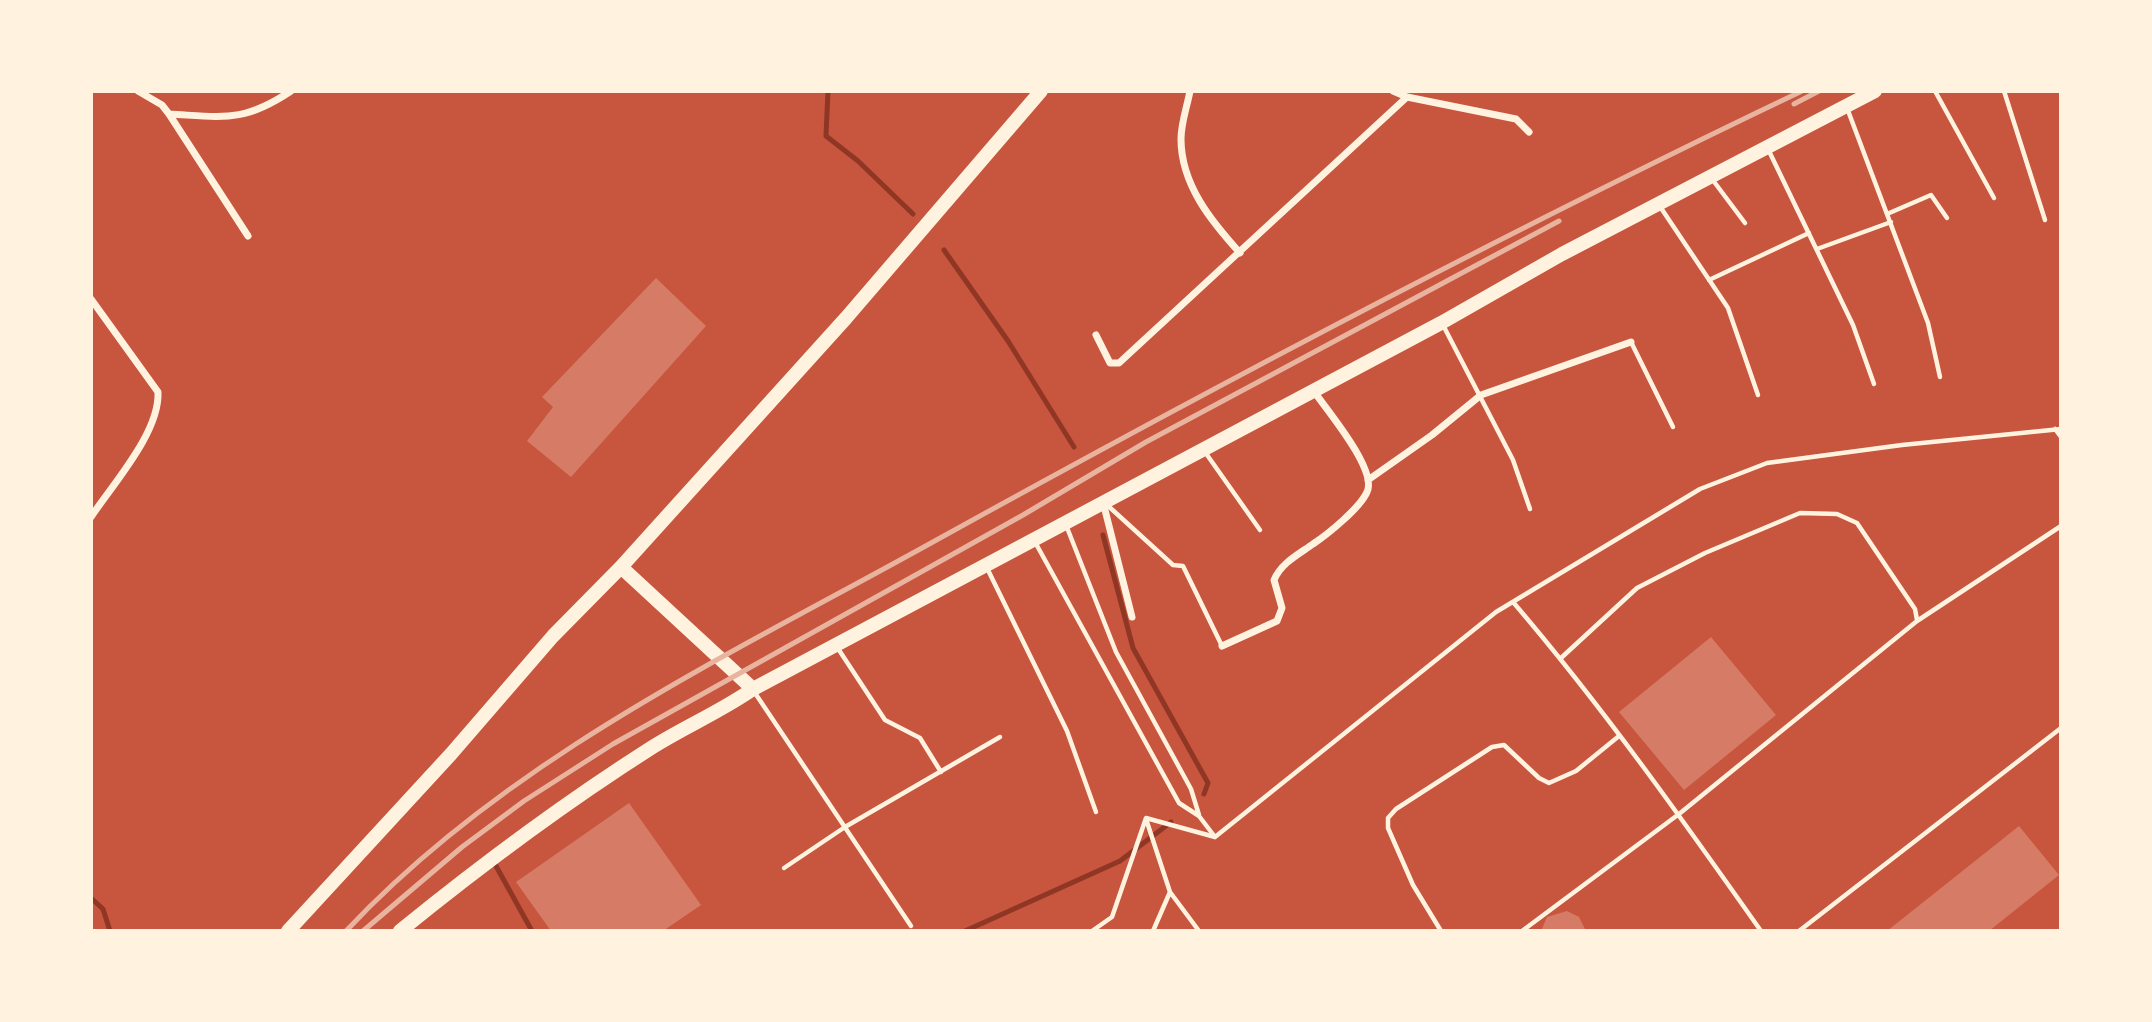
<!DOCTYPE html>
<style>
body{margin:0}
#map{position:relative;width:2152px;height:1022px;overflow:hidden;background:#c8553d;font-family:"Fira Sans",sans-serif}
canvas{display:block}
.frame{position:absolute;inset:0;border:93px solid #fff3e0;pointer-events:none}
</style>
<div id="map">
<canvas width="2152" height="1022"></canvas>
<div class="frame"></div>
</div>
<script>
const context = document.querySelector('canvas').getContext('2d');
context.lineJoin = 'round';
function strokePath(path, color, width, dash) { context.strokeStyle = color; context.lineWidth = width; context.lineCap = dash ? 'butt' : 'round'; context.setLineDash(dash || []); context.stroke(path); }
function fill(path, color) { context.fillStyle = color; context.fill(path, 'evenodd'); }
strokePath(new Path2D(`
 M828,91l-2,45 32,25 55,53
 M944,250l64,91 66,106
 M1103,535l30,113 75,135 -4,11
 M496,866l36,65
 M91,898l12,11 7,22
 M965,931l155,-70 51,-39`), '#8f3625', 5);
fill(new Path2D(`
 M656,278l50,48 -135,151 -44,-36 26,-34 -11,-10z
 M1711,637l65,78 -92,75 -65,-78z
 M629,803l72,102 -38,26h-112l-35,-49z
 M2019,826l40,49 -70,56h-102z
 M1567,911l12,6 7,14h-45l6,-14z`), '#d67c66');
strokePath(new Path2D(`
 M1935,91l59,107
 M2004,91l41,129
 M1847,108l81,215 12,54
 M1768,149l85,176 21,59
 M1712,179l33,44
 M1659,205l69,103 30,87
 M1887,214l44,-19 16,23
 M1817,249l74,-27
 M1709,280l100,-47
 M1444,327l69,133 17,49
 M1631,342l42,85
 M2055,429l6,8
 M1205,452l55,78
 M1106,504l67,61 10,1 39,80
 M1066,525l50,127 75,137 8,26
 M1035,542l144,261 20,13 16,21
 M987,568l80,163 29,81
 M1513,602c89,104 169,217 248,329
 M837,647l48,73 35,18 21,34
 M1561,658l76,-70 68,-35 95,-40 37,1 20,9 58,86 2,11
 M753,690l158,236
 M1146,819l24,73 29,39
 M784,868l61,-41 155,-90
 M1092,931l20,-14 34,-99 69,19 281,-225 204,-123 67,-26 135,-18 159,-16
 M1153,931l17,-39
 M1441,931l-28,-46 -25,-57v-10l8,-9 96,-62 12,-2 35,33 10,5 27,-12 43,-35
 M1522,931l157,-117 238,-193 144,-95
 M1799,931l262,-203`), '#fff3e0', 4.5);
strokePath(new Path2D(`
 M138,91l24,14 7,9 79,122
 M1190,91c-3,16 -9,32 -9,48 0,46 31,83 59,114
 M1393,91l14,6 109,22 13,13
 M169,114c55,3 74,9 122,-23
 M91,299l67,93c2,40 -45,92 -67,125
 M1096,335l14,28h9l288,-266
 M1368,480l64,-45 49,-40 150,-53
 M1103,502l29,115
 M1222,646l55,-25 5,-13 -8,-28c7,-17 25,-26 39,-36 15,-10 47,-36 54,-52 11,-22 -41,-83 -54,-102`), '#fff3e0', 7);
strokePath(new Path2D(`
 M621,567l132,122
 M288,931l163,-177 102,-118 68,-69 225,-249 195,-227
 M400,931c80,-65 163,-127 251,-183 33,-21 69,-36 102,-59l688,-366 121,-69 313,-163`), '#fff3e0', 14);
strokePath(new Path2D(`
 M1794,104l25,-13
 M346,931c159,-170 375,-272 576,-383 289,-160 582,-315 880,-457
 M363,931l99,-84 62,-46 89,-57 410,-229 123,-73 413,-221`), '#e9b49f', 5);
</script>
